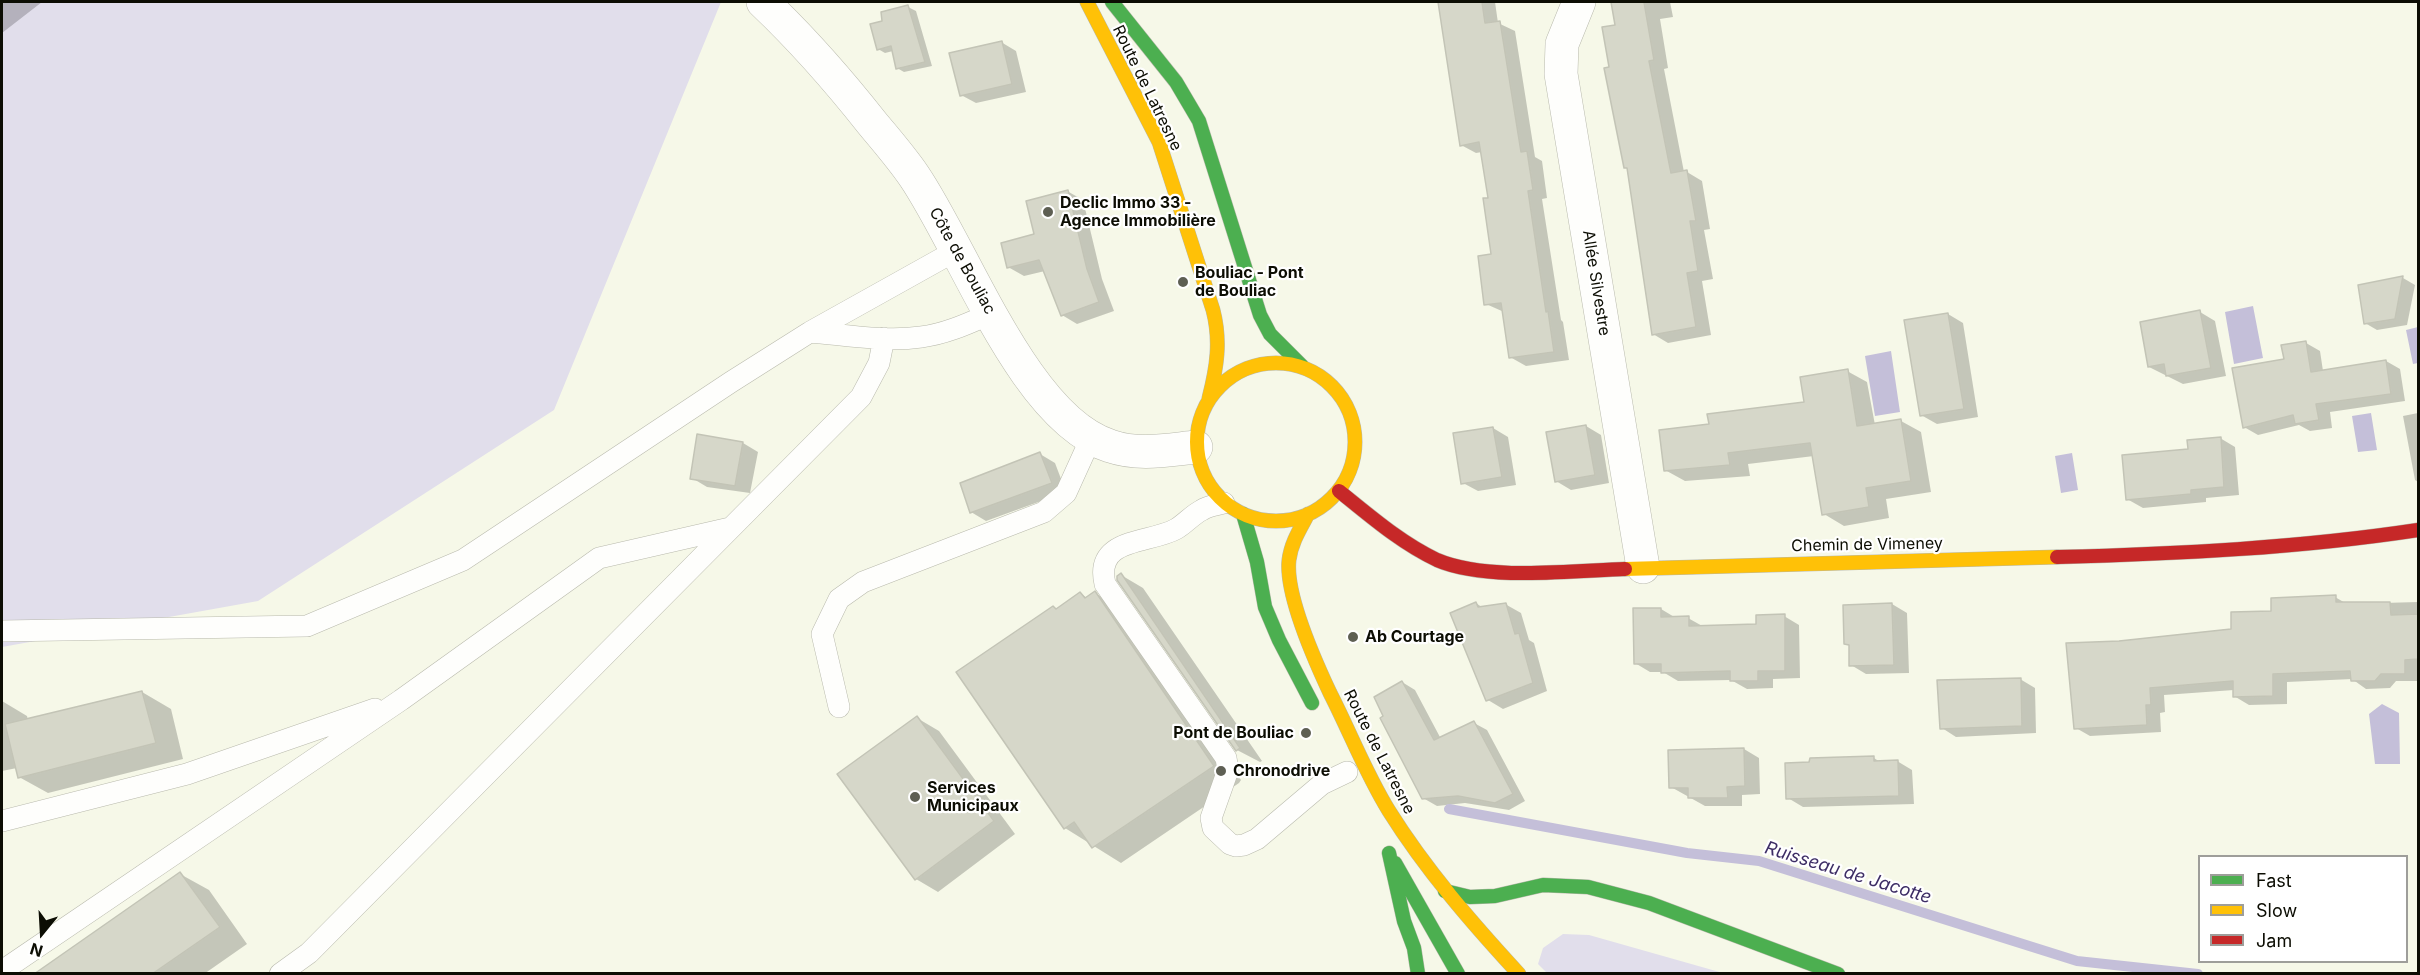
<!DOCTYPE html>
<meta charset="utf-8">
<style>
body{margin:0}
#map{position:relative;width:2420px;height:975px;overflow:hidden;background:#f6f8e8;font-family:Inter,sans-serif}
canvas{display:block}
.frame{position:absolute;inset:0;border:3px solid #0c0d03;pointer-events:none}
.legend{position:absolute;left:2198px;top:855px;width:210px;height:108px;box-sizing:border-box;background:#fff;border:2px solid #9e9e9a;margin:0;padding:8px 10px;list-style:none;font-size:18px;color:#0c0d03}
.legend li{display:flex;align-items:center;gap:12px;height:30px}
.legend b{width:30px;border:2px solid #9e9e9a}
.north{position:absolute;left:12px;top:903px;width:60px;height:60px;-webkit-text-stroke:4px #fff;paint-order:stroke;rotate:198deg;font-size:16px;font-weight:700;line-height:24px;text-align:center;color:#0c0d03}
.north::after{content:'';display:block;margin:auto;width:21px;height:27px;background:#0c0d03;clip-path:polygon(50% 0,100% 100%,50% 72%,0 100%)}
</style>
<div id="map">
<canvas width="2420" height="975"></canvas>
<div class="frame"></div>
<ul class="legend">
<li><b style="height:8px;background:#4caf50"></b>Fast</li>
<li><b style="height:8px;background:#ffc107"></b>Slow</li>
<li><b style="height:8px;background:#c62828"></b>Jam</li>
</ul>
<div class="north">N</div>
</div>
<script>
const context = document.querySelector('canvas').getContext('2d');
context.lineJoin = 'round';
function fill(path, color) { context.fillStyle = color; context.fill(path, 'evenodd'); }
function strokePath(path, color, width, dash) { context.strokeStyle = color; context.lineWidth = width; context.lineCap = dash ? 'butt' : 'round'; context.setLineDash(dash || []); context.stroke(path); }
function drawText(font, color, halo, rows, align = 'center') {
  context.font = font + ' Inter,sans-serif'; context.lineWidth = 4.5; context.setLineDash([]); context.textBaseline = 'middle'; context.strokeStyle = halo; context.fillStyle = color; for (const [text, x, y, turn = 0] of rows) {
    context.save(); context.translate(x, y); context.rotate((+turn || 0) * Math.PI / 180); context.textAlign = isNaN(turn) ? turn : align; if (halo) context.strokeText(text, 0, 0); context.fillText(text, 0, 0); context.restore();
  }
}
fill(new Path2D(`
 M2,2h719l-167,408 -296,191 -256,46z
 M1563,934l26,1 134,38h-176l-9,-9 5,-16z`), '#e1deeb');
fill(new Path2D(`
 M2253,306l10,52 -29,6 -9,-52z
 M2418,327v36l-5,1 -7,-34z
 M1891,351l9,61 -25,4 -10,-60z
 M2371,413l6,37 -19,2 -6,-36z
 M2072,453l6,37 -17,3 -6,-37z
 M2382,704l17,9 1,51h-25l-6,-50z`), '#c4bfd9');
fill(new Path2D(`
 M2,2h40l-40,31z
 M1438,2h57l3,21 17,8 20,126 7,4 5,37 -5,1 19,121 2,2 6,38 -43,6 -16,-9 -6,-45 -18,-8 7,-49 -4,-56 -7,-47 -6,1 -15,-8z
 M1612,2h58l3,15 -13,2 8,49 -4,1 20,103h3l15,9 8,48 -6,1 9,49 -11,2 9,54 -43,8 -15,-9 -42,-266 6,-41z
 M908,7l8,4 16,55 -28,6 -7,-4 -4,-17 -8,2 -7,-4 6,-27z
 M1001,42l15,9 10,41 -50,11 -15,-8z
 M1067,191l16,9 19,79 12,32 -37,13 -15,-9 -17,-44 -21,5 -16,-9z
 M2403,278l12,7 -8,40 -30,5 -12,-7 -6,-37z
 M2200,312l15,9 11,55 -43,8 -34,-17z
 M1948,314l15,9 15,94 -41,7 -16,-9z
 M2306,343l14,8 3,20 63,-10 14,8 5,32 -75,11 2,16 -22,3 -11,-6 -41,10 -14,-8 41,-67z
 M1847,371l20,11 8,43 26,-4 20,11 10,60 -45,7 3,19 -45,8 -20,-12 -10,-58 -66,8 2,12 -65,5 -20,-11 46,-45 95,-21z
 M2418,413v69l-3,-2 -12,-64z
 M1586,426l15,9 8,48 -38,7 -15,-9z
 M1493,428l15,9 8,48 -38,6 -15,-8z
 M2220,438l15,9 4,48 -33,3v4l-63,6 -16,-9 62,-48z
 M743,443l15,9 -8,41 -43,-6 -15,-9z
 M1040,454l15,9 11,29 -80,29 -15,-9z
 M1121,575l22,13 119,173 -2,1 -23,-12z
 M1095,593l27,16 119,171 -2,3 -118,80 -56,-35 -11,-221 4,3 23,-16 6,4z
 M2335,597l12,7 71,-2v79h-22l-6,7 -24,1 -14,-10 -65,3v22l-38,1 -15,-9v-6l-70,5 1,17 -5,1 1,19 -71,4 -14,-8 43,-86 114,-12 40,-18z
 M1476,603l7,5 22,-4 16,9 8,27 5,3 13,48 -44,18 -15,-9 -36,-86z
 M1892,604l15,9 2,60 -43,1 -15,-9 -1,-19 -5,-3z
 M1661,609l15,9h12l16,9 53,-2 27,-9 15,9 1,53 -27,1v9l-26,1 -16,-9 -53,1 -15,-9h-13l-15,-9z
 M2020,679l15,9 1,45 -80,4 -14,-9z
 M1402,682l13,8 26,49 33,-16 13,7 38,71 -16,9 -44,-7 -28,3 -14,-8z
 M142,692l29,17 12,50 -135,34 -29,-16 -2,-9 -15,3v-70l25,15 1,4z
 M917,718l22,13 76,103 -77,58 -22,-13z
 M1744,749l15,9 1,36 -18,1v11h-37l-34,-19z
 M1874,758l6,4 17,-1 15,9 2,34 -111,3 -15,-9z
 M180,874l29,16 38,54 -43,30h-168z`), '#0003');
strokePath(new Path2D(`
 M1449,809l238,44 72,8 318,100 121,13`), '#c4bfd9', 10);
const building = new Path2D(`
 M1438,2h44l3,21 15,-2 21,131 6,-1 6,39 -5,1 18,121 2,-1 6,41 -45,6 -8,-55 -17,2 -6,-49 13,-2 -8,-56h5l-9,-56 -19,4z
 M1611,2h33l10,58 -5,1 22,112 16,-3 9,51h-6l8,50 -11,2 9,54 -44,8 -25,-167h-3l-20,-100 5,-1 -7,-40 13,-2z
 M908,5l17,57 -29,7 -5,-23 -14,4 -7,-26 12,-3 -1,-9z
 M1002,41l10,43 -52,12 -11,-43z
 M1068,190l19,79 12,33 -38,14 -22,-56 -32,8 -6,-25 33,-9 -8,-33z
 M2403,276l-8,43 -31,5 -6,-39z
 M2200,310l11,58 -45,8 -2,-12 -16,3 -8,-45z
 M1948,313l16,96 -44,7 -16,-96z
 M2306,341l5,31 75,-12 5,34 -75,10 3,16 -24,4 -2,-9 -50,13 -11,-60 52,-9 -3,-14z
 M1848,369l9,57 44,-7 10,62 -45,7 3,19 -47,8 -12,-72 -82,10 2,12 -66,6 -5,-41 50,-6 -2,-10 97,-12 -4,-25z
 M1586,425l9,50 -40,7 -9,-50z
 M1493,427l9,50 -41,7 -8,-51z
 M697,434l46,8 -8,44 -45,-7z
 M2221,437l3,50 -33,3v4l-65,6 -4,-45 66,-6 -1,-9z
 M1040,452l12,31 -82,30 -10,-30z
 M1121,573l119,175 -4,3 -119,-171v-4z
 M1095,591l119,175 -122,82 -18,-26 -10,7 -108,-157 97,-66 3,3 24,-17 5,6z
 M2336,595v7h54l1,13 27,-1v45l-13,1v14h-24l-6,7h-24l-1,-10 -77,3v22l-40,1v-16l-83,7 1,17h-5l1,20 -73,4 -8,-86 53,-2 112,-12v-17l40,-1v-13z
 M1476,602l2,5 28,-4 9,31 4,-1 14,50 -47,18 -36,-88z
 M1892,603l2,62 -45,1v-21l-5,-1 -1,-39z
 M1633,608h28v9l28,-1v10l67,-2v-9l29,-1v57h-27v10h-28v-10l-69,2v-9h-27z
 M2021,678l1,48 -82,3 -3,-49z
 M1402,681l32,59 40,-19 39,73 -18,9 -37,-7 -36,3 -42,-81 3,-2 -9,-19z
 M142,691l14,52 -138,35 -13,-54z
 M917,716l77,105 -79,59 -78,-106z
 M1744,748l1,38 -18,1 1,11h-40v-10h-19l-1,-38z
 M1874,756v5l24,-1 1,36 -113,3 -1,-36 24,-1 1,-4z
 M180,872l40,55 -68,47h-118z`);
fill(building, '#d6d7c9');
strokePath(building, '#c3c4b6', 1.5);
const lane = new Path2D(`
 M810,332c36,3 75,10 111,5 25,-3 48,-14 71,-24
 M1224,503c-7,2 -16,3 -22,7 -10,5 -17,14 -26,19 -27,15 -82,8 -71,55l121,174 2,12 -17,48 2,10 17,16 6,2 8,-1 13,-6 65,-55 25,-12
 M2,631l305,-5 156,-66 268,-178 79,-50 147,-82
 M839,707l-17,-73 17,-35 24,-17 181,-70 22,-19 25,-55
 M2,821l185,-47 188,-65
 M2,971l399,-271 198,-142 131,-30
 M280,974l29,-21 552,-556 18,-34 5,-25`);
const street = new Path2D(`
 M763,2c39,37 75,78 109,121 14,17 29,34 42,53 50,73 110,243 196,270 29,10 57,4 86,1
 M1579,2l-17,42 -1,30 82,493`);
const fast = new Path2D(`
 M1112,2l64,80 23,39 61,194 10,19 32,32
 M1243,514l14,48 8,45 14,33 33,63
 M1389,853l15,68 10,27 4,26
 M1395,863l63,111
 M1445,891l25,6 25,-1 48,-11 45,2 61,16 189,71`);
const slow = new Path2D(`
 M1087,2l72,140 54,168c8,31 4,57 -4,88
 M1197 442a79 79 0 1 1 158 0a79 79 0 1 1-158 0Z
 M1308,514c-8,15 -17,29 -19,46 -4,35 26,101 41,133 20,39 36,81 59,118 37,59 83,112 130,163
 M1625,569l432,-12`);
const jam = new Path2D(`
 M1339,491c31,25 62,52 98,69 49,21 134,11 188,9
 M2057,557c120,-3 242,-9 361,-27`);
strokePath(lane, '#b8b9ac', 22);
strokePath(street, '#b8b9ac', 34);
strokePath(fast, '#b8b9ac', 15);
strokePath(slow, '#b8b9ac', 15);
strokePath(jam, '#b8b9ac', 15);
strokePath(lane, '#fefefc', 21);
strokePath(street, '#fefefc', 33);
strokePath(fast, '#4caf50', 14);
strokePath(slow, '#ffc107', 14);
strokePath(jam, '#c62828', 14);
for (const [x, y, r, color] of [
 [1048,212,6,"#5e5f53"],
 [1183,282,6,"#5e5f53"],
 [1353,637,6,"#5e5f53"],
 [1306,733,6,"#5e5f53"],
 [1221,771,6,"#5e5f53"],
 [915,797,6,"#5e5f53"]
]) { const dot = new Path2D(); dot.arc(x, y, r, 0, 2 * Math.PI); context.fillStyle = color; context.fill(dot); strokePath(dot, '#fff', 2); }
drawText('16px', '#0c0d03', '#fff', [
 ["Route de Latresne",1147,88,64],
 ["Côte de Bouliac",962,261,61],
 ["Allée Silvestre",1596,283,81],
 ["Chemin de Vimeney",1867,545,-1],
 ["Route de Latresne",1379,752,63]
]);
drawText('bold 16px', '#0c0d03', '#fff', [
 ["Declic Immo 33 -",1060,203],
 ["Agence Immobilière",1060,221],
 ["Bouliac - Pont",1195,273],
 ["de Bouliac",1195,291],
 ["Ab Courtage",1365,637],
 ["Pont de Bouliac",1294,733,"right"],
 ["Chronodrive",1233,771],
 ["Services",927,788],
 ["Municipaux",927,806]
], 'left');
drawText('italic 18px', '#3d2d65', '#fff', [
 ["Ruisseau de Jacotte",1848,873,17]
]);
</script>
